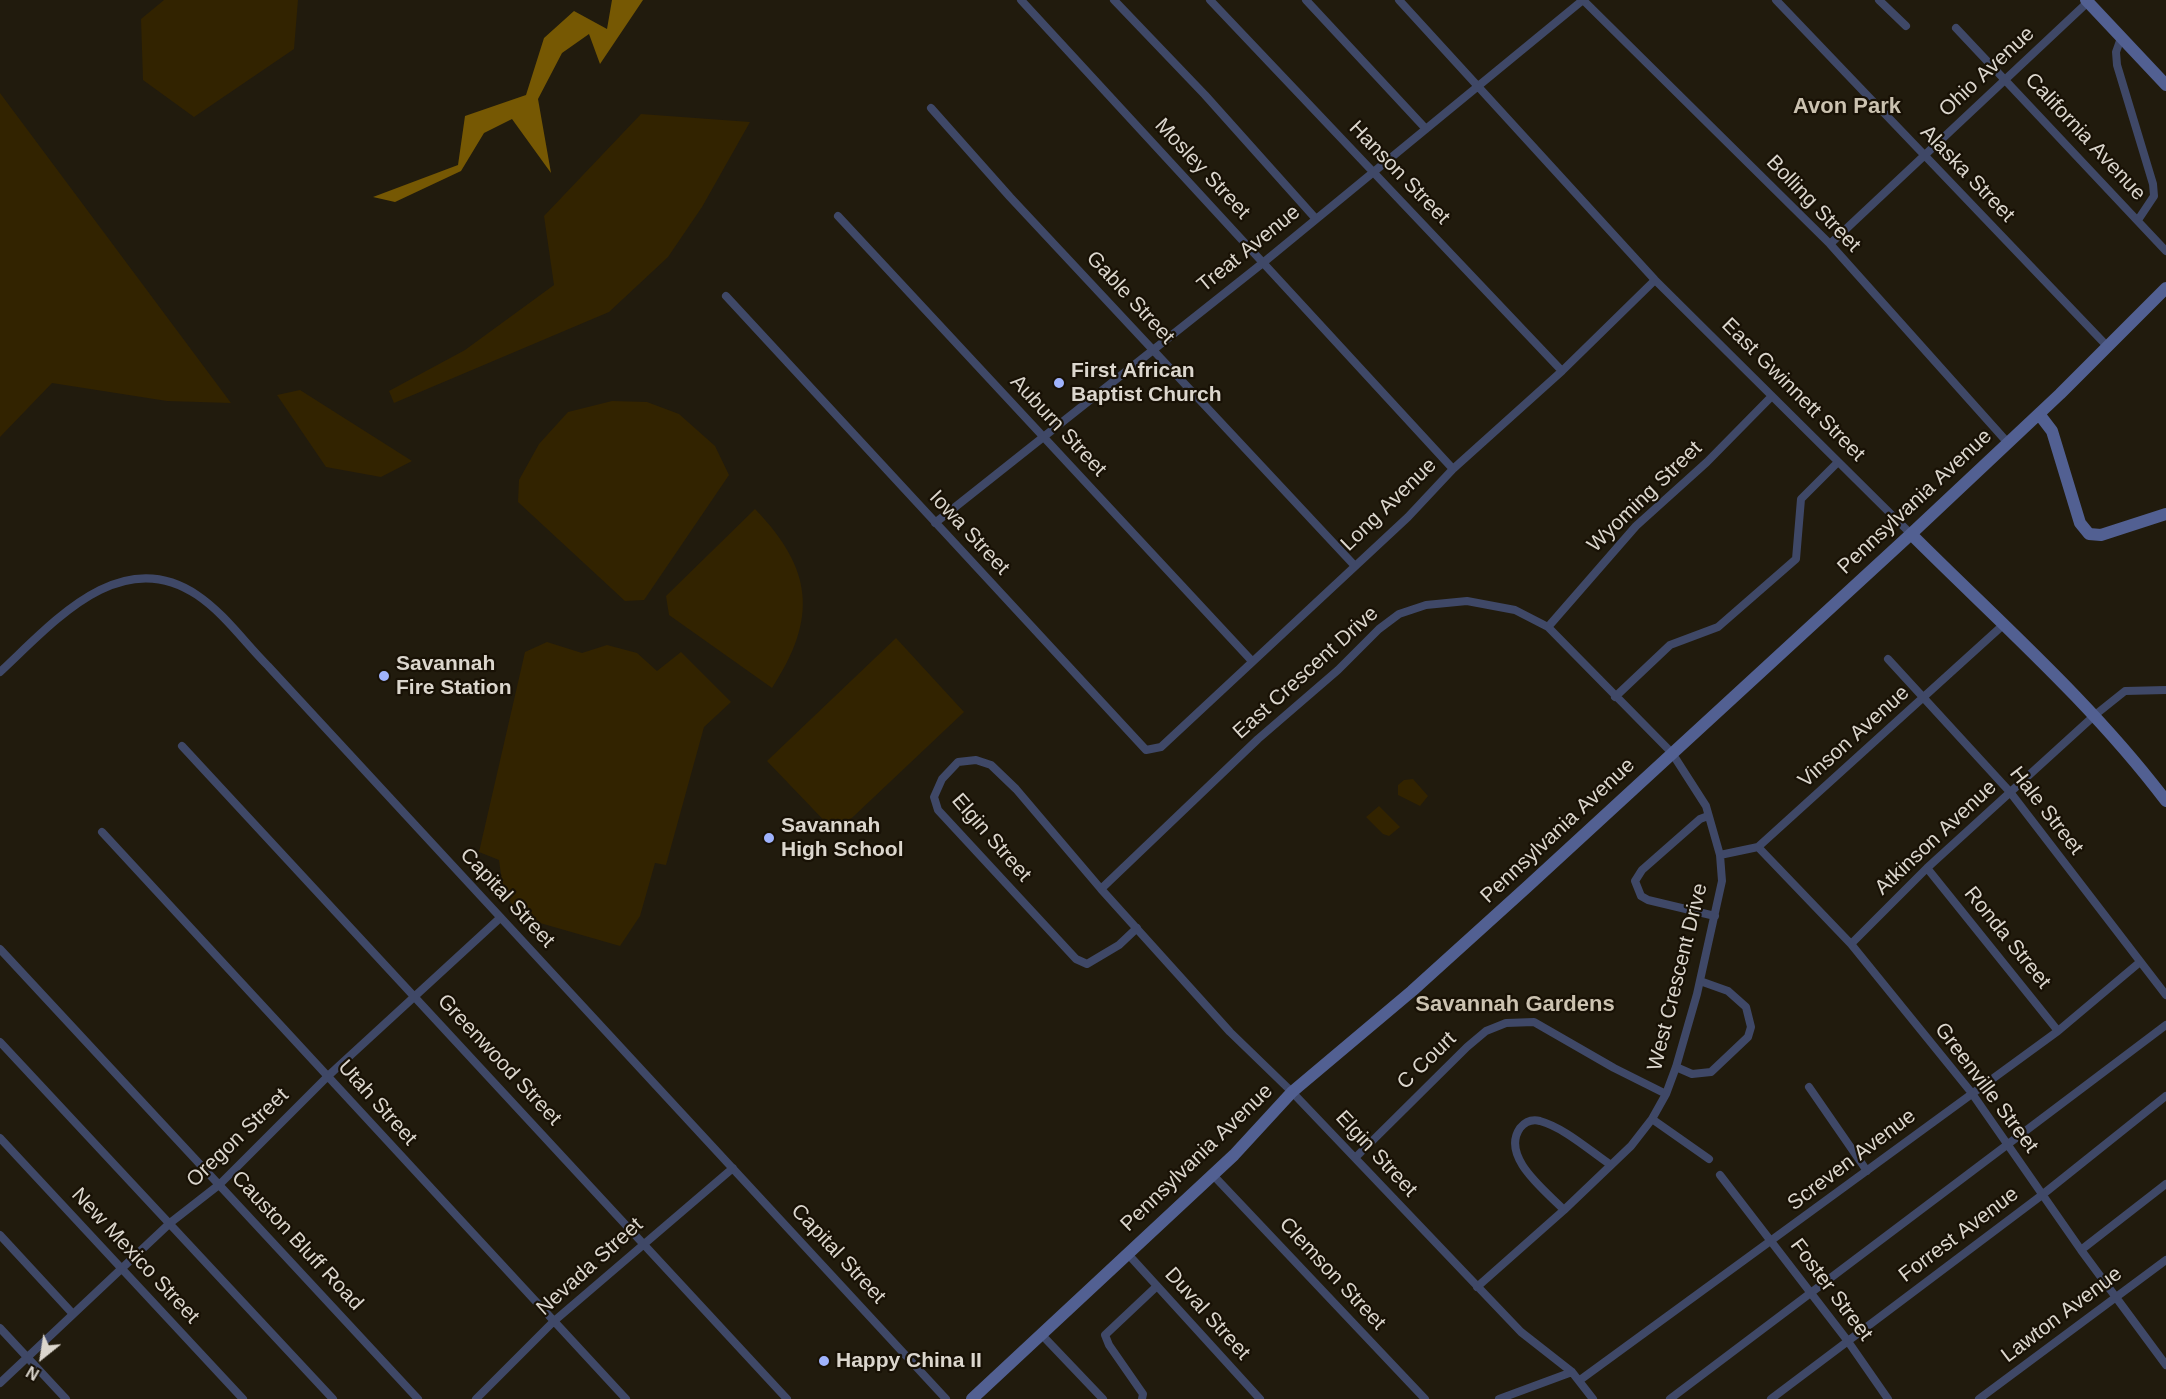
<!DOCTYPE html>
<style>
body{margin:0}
#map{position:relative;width:2166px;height:1399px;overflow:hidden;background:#211b0d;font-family:Helvetica,sans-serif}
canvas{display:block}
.north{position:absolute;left:12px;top:1327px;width:60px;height:60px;-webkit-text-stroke:4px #181105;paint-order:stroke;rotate:210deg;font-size:16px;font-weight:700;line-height:24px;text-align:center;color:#dbd6cd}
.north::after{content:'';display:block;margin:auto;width:21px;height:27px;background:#dbd6cd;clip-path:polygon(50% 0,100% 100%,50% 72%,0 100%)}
</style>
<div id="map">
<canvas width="2166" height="1399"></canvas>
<div class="north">N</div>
</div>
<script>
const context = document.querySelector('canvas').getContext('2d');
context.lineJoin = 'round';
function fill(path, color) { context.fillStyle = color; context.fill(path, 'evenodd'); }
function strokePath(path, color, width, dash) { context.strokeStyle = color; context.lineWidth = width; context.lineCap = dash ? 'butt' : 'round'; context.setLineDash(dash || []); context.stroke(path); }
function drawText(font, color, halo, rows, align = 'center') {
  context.font = font + ' Helvetica,sans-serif'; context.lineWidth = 4.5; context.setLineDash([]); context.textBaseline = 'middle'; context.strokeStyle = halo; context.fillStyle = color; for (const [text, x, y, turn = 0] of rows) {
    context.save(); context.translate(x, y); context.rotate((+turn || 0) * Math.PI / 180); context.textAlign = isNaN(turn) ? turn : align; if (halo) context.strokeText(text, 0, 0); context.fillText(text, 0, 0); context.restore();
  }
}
fill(new Path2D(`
 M164,0h134l-4,49 -100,68 -51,-37 -2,-61z
 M0,93l231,310 -64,-2 -115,-18 -52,54z
 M641,114l109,8 -48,85 -34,50 -59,55 -215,91 -5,-12 76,-41 89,-65 -10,-69z
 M300,390l112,71 -31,16 -55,-10 -49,-72z
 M612,401l35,1 32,12 36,32 14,29 -85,125 -19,1 -107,-99 1,-22 20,-36 29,-32z
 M755,509c58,60 63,109 17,179l-103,-73 -3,-19z
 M896,638l68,74 -128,121 -69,-72z
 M547,642l35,11 25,-8 30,8 20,18 24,-19 50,50 -27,25 -38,138 -11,-2 -15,53 -20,30 -87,-25c-28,-16 -30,-30 -34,-61l-20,-8 46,-200z
 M1413,779l15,17 -8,10 -22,-11v-10l6,-5z
 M1379,806l21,21 -11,9 -6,-2 -17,-17z`), '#322300');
fill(new Path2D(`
 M612,0h31l-43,64 -11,-30 -27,19 -24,46 13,74 -39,-54 -28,14 -23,38 -66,31 -22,-5 85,-32 7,-49 61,-21 18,-57 30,-27 33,18z`), '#765803');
strokePath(new Path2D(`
 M1021,0l432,469
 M1114,0l91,95 111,124
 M1210,0l352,371
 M1306,0l120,129
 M1399,0l256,280 256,254
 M1776,0l331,346
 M1879,0l27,26
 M1956,28l210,223
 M2121,38l-5,14 1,13 36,119 1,12 -16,24
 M931,108l79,89 344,368
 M838,216l413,444
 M1830,244l260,-244
 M726,296l420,454 15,-3 247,-230 45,-48 109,-98 93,-91
 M935,523l329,-261 319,-262 247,244 178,199
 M1548,627l88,-101 71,-64 65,-66
 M1888,659l122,133 156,203
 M0,672c52,-48 120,-129 197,-77 27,18 48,48 71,71l678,733
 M1615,697l55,-52 48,-18 78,-68 5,-60 37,-37
 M182,746l605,653
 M1708,816l-8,3 -58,51 -7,11 6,15 7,4 67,16
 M102,832l524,567
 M1758,847l93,97 120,148 110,158 85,115
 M1720,855l38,-8 244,-221
 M1927,868l131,163
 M1101,889l157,-150 80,-69 41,-41 20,-15 27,-9 41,-4 48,9 33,17 124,126 34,53 14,49 2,26 -25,113 -21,73 -10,27 -14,25 -21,27 -67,64 -87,77
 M1137,928l-18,17 -32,19 -11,-5 -138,-149 -4,-13 8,-18 16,-17 18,-2 15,5 25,24 85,100 129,143 62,60 229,240 51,40 21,27
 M1851,944l76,-76 168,-153 30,-24 41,-1
 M0,949l418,450
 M0,1042l333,357
 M1676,1067l16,7 19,-2 37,-35 3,-10 -5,-20 -18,-16 -28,-10
 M1809,1087l58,84
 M1652,1119l57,40
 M0,1138l243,261
 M1355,1158l112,-111 19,-16 20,-8 28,-1 80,46 52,26
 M1213,1175l212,224
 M1720,1175l127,165 41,59
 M1564,1210c-18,-19 -64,-53 -44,-82 5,-6 12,-9 20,-7 25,7 50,30 71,44
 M0,1235l73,79
 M2081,1250l85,-66
 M1127,1253l133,146
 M0,1328l66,71
 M1041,1334l62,65
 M1580,1380l478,-349 82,-69
 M0,1383l170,-160 50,-39 108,-108 172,-158
 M476,1399l77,-77 180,-154
 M1142,1399l1,-5 -34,-49 -4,-10 52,-49
 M1499,1399l73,-27
 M1670,1399l496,-374
 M1771,1399l271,-204 124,-99
 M1979,1399l187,-139`), '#3f4867', 8);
strokePath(new Path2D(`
 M2086,0l80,85
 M2039,414l13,17 28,92 9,11 12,1 65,-21
 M1911,534c87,87 181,169 255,267
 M972,1399l262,-244 58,-63 120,-101 115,-104 384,-353 149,-140 106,-106`), '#526092', 12);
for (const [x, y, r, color] of [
 [1059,383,6,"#9fb3fd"],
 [384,676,6,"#9fb3fd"],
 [769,838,6,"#9fb3fd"],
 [824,1361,6,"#9fb3fd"]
]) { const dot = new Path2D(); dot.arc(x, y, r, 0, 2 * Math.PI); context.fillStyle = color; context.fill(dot); strokePath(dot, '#181105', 2); }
drawText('21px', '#dbd6cd', '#181105', [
 ["Ohio Avenue",1987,72,-43],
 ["California Avenue",2085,137,47],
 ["Mosley Street",1202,169,47],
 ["Hanson Street",1399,173,46],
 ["Alaska Street",1967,174,46],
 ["Bolling Street",1813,204,46],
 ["Treat Avenue",1249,249,-39],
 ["Gable Street",1130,298,47],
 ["East Gwinnett Street",1793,390,45],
 ["Auburn Street",1058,426,47],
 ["Wyoming Street",1645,497,-44],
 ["Pennsylvania Avenue",1915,502,-43],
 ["Long Avenue",1389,505,-44],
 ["Iowa Street",969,533,47],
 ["East Crescent Drive",1306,673,-42],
 ["Vinson Avenue",1854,737,-42],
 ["Hale Street",2046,811,52],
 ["Pennsylvania Avenue",1558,831,-43],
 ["Elgin Street",991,838,49],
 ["Atkinson Avenue",1936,838,-43],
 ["Capital Street",507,898,47],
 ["Ronda Street",2007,938,51],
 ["West Crescent Drive",1678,977,-76],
 ["Greenwood Street",499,1060,47],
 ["C Court",1427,1061,-44],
 ["Greenville Street",1986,1088,53],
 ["Utah Street",377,1103,48],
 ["Oregon Street",238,1138,-44],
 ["Elgin Street",1376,1154,47],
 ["Pennsylvania Avenue",1197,1158,-44],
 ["Screven Avenue",1852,1160,-37],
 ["Forrest Avenue",1959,1235,-37],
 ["Causton Bluff Road",297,1241,47],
 ["Capital Street",838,1254,47],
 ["New Mexico Street",135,1256,47],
 ["Nevada Street",590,1267,-42],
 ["Clemson Street",1332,1274,47],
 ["Foster Street",1831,1290,53],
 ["Duval Street",1207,1314,48],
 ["Lawton Avenue",2062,1315,-37]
]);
drawText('bold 21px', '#dbd6cd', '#181105', [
 ["First African",1071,371],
 ["Baptist Church",1071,395],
 ["Savannah",396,664],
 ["Fire Station",396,688],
 ["Savannah",781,826],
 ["High School",781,850],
 ["Happy China II",836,1361]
], 'left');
drawText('bold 22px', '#cbc2b0', '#181105', [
 ["Avon Park",1847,107],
 ["Savannah Gardens",1515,1005]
]);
</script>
